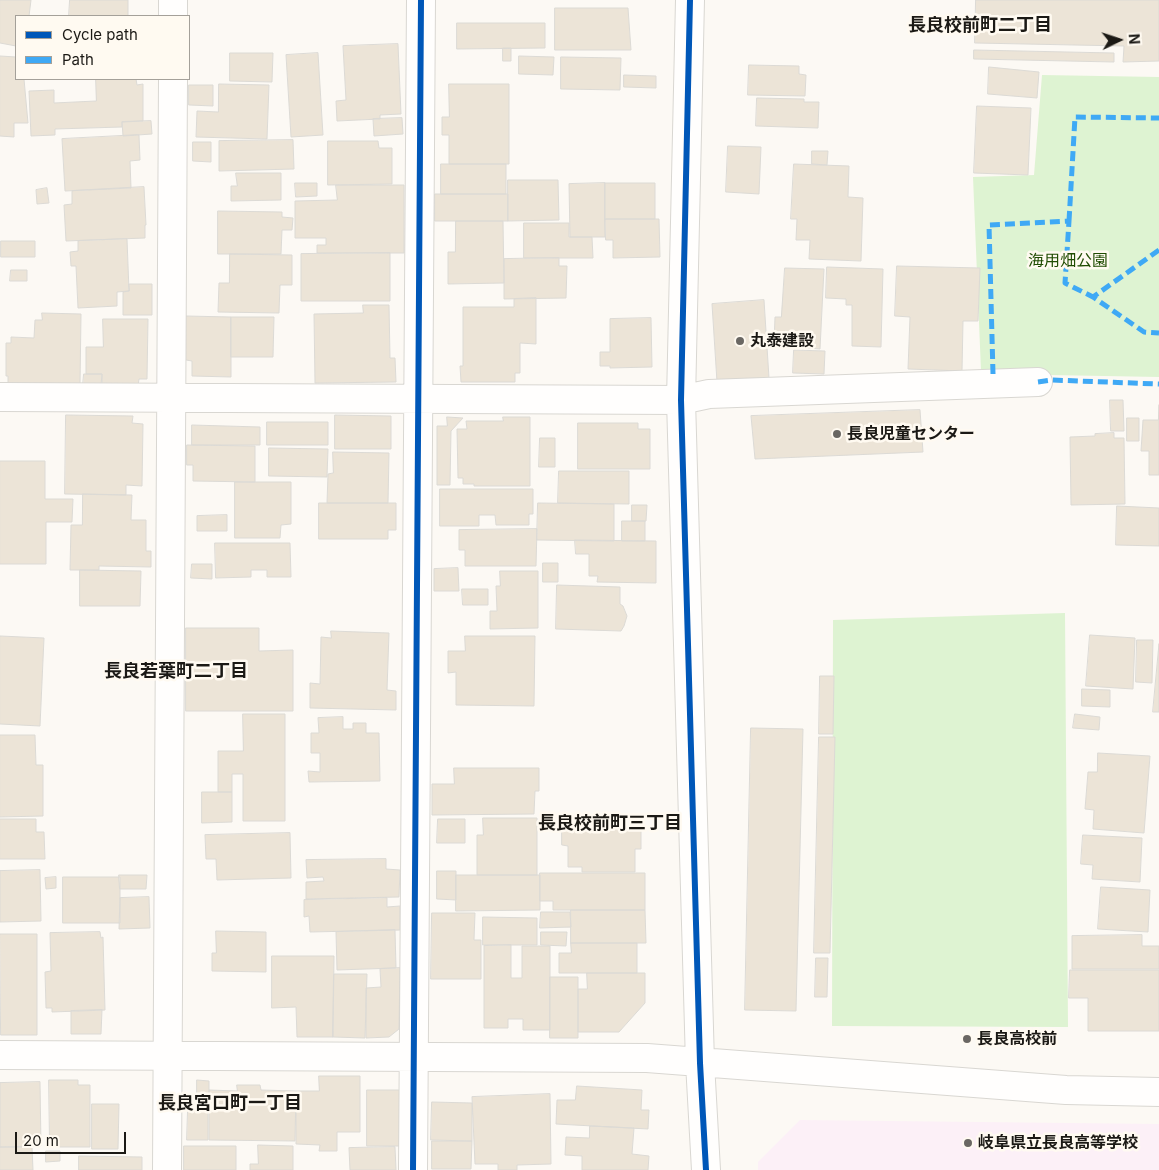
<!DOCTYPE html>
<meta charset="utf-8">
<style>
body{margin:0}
#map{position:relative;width:1159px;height:1170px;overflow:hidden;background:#fcf9f4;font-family:Inter,sans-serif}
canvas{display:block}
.legend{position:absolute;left:15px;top:15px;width:175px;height:65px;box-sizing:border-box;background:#fffaf1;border:1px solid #a4a099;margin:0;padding:6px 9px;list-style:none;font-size:15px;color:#1b1915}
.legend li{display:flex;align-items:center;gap:10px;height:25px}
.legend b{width:25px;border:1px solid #a4a099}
.north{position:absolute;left:1094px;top:15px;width:50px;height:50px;-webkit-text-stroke:4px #fffaf1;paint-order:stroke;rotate:86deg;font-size:14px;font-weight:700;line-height:20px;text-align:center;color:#1b1915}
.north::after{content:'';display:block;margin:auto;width:18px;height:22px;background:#1b1915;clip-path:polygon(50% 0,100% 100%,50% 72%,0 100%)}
.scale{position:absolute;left:15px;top:1132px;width:111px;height:22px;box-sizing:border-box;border:2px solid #1b1915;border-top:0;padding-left:6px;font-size:15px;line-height:18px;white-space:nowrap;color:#1b1915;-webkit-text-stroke:4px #fffaf1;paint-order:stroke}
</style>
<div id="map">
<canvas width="1159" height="1170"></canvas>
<ul class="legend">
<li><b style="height:6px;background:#0057b8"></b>Cycle path</li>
<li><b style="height:6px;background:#3fa9f5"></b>Path</li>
</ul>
<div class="north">N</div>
<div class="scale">20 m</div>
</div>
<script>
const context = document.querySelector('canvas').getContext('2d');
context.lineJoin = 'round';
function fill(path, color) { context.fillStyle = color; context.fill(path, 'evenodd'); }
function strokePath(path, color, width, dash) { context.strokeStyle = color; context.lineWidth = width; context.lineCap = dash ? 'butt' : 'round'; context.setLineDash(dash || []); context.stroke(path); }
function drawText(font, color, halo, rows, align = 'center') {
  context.font = font + ' Inter,"Noto Sans JP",sans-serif'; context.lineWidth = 5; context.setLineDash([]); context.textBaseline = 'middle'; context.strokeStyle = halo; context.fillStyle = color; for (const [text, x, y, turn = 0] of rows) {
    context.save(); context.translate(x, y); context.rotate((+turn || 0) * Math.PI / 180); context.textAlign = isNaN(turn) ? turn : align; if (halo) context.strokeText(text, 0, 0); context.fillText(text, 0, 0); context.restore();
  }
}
fill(new Path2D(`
 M800,1120l359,4v46h-401v-8z`), '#fcf0f7');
fill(new Path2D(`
 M1042,75l117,2v300l-165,-3 -13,-3 -8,-194 61,-2z
 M1065,613l3,414 -236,-1 1,-406z`), '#def3d2');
const building = new Path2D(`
 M0,0h31l-2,16h-13v30l-16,-3z
 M70,0h58v16h-59z
 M976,0h183v61l-36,1 1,-16 -149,-3z
 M555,8h73l3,42h-76z
 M457,23h88v25l-88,1z
 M398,44l3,70 -21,1v4l-43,2 -1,-20 10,-1 -3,-54z
 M503,48h8v13h-8z
 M974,50l140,3v9l-140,-3z
 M230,53h43l-1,29 -42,-1z
 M318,53l5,82 -32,2 -5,-82z
 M0,56l16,1v22h8l4,44h-14v14l-14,-1z
 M519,56l35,1 -1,18 -34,-1z
 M561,57l60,1 -1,32 -59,-1z
 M749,65l50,1v8l7,1 -1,21 -57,-1z
 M989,67l50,5 -2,26 -49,-4z
 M624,75l32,1v12l-32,-1z
 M96,79h40l1,6 6,-1v37l-21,1v5l-67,2v6l-24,1 -2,-45 25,-1v13l42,-2z
 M219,84l50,1 -2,54 -71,-2 1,-26 21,1z
 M449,84h60v80h-60v-29h-7v-18h7z
 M189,85h24v21l-24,-1z
 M757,98l47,1v3h15l-1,26 -62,-2z
 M977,106l54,2 -3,67 -54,-2z
 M402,118l1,16 -29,2 -1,-17z
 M151,121l1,13 -29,2 -1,-14z
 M139,135l1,25 -10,1 1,27 -66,3 -3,-52z
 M293,140l1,29 -75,2v-30z
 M328,141h50l1,7h13v36l-64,1z
 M193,142h18v20l-18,-1z
 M728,146l33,1 -2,47 -33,-2z
 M812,151h16l-1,14 -15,-1z
 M441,164h65v30h-65z
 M794,164l55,2 -1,31 15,1 -2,63 -52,-2 1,-19h-14l1,-21h-6z
 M236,173h45v27l-50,1v-15h6z
 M508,180h50l1,40 -51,1z
 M295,183h22v13l-21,1z
 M605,183v54h-35l-1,-53z
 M605,183h50v36h-50z
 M336,185h68v68h-87v-8h9v-7h-31v-37l42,-1z
 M144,187l2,38h-1v13l-79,3 -2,-36 8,-1v-13z
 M47,188l2,15 -12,1 -1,-14z
 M435,194h73v27h-73z
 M218,211l64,1v5l11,1 -1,12h-10l-1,24h-63z
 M605,219h54l1,38 -47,1v-18h-7z
 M456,221h47l1,62 -56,1v-32h7z
 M524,223h45v14h23l1,21h-69z
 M127,239l2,52 -12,1v14l-39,2 -2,-42h-5l-1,-14 8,-1v-10z
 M1,241h34v16h-34z
 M390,253v48h-89v-47z
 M230,254l62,1v30h-12l-1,28 -61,-1 1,-29h10z
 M559,258v8h8l-1,32 -62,1v-40z
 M897,266l83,2 -2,53h-15l-1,50 -54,-2 2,-52 -15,-1z
 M827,267l56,2 -2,78 -29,-1v-41h-6v-6l-20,-1z
 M785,268l39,1 -4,80 -26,-2v-4l-20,-1 1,-25h6z
 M11,270h16v11h-17z
 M129,284h23v31h-29v-23l6,-1z
 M536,298v46l-16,-1v30h-5v9h-54l-1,-16h3v-59h51v-8z
 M764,300l5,78 -52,4 -5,-78z
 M363,305h26l1,53h5l1,24 -81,1 -1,-69 49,-1z
 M42,313l39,1 -1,71 -72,-1v-8h-2v-33h5v-6l23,1 1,-18h7z
 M186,316l45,1v60l-39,-1v-15l-6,-1z
 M231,317h43l-1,40h-42z
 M651,318l1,49 -42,1v-2h-10v-14h10v-33z
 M103,319h45l-1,60h-8l-1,7 -36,-1v-11h-16v-27h17z
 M794,350l31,1 -1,23 -31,-1z
 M84,374h18l-1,11h-18z
 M1110,400h13l1,31h-13z
 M1159,405v70h-10v-24h-8l2,-31h15z
 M920,410l3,42 -168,7 -4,-43z
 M66,415l67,1 -1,7 11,1 -1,62 -16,-1v10l-61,-1z
 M335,415l56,1v33h-56z
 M447,417l16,1 -12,13 -1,54h-13v-59h10z
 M503,417h27v69h-56v-2h-11v-6h-5l-1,-49h10l-1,-8h37z
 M1127,418h12v23h-12z
 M267,422h61v23h-61z
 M578,423h60v6h12v40h-72z
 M192,425l68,2v18h-68z
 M1114,433v5h10l1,66 -54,1 -1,-68 25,-1v-2z
 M540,438h15v29h-16z
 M187,445l68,1v36l-62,-1v-16h-6z
 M269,448l59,1 -1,28 -58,-1z
 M333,452l56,1 -1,50h-61l1,-29 5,-1z
 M0,461h45v38h28l-1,23h-26v42h-46z
 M559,471h70v33l-71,-1z
 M235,482h56v42l-10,1 -1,13h-45z
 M440,489h93v25h-4v11h-33l-1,-10h-16v11h-39z
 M83,494l49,1 -1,25h15v31h5v16l-52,-1v4h-29l1,-45h11z
 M319,503h77v27h-8v9h-69z
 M538,503l76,1v37l-77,-1z
 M632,505h15l-1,16h-14z
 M1117,506l42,2v38l-43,-1z
 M227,515v16h-30v-15z
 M622,521h23v20h-23z
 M537,529l-1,37h-71v-16h-6v-20z
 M575,540l81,1v42l-59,-1 1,-6h-9v-22h-13z
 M215,543h75l1,34h-24v-7h-16v7l-35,1z
 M543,563h15v19h-15z
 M192,564h20v15l-21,-1z
 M458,568l1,23h-25v-22z
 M80,570l61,1 -1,35h-60z
 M500,571h38v57l-48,1v-18h7l-1,-25h4z
 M557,585l63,2v17l3,2 4,10 -3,10 -3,5 -65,-2z
 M462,589h26v16h-25z
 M186,628h73v23l34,-1v61h-107z
 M331,631l58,2 -2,57 9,1v19l-86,-2v-25l10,1 1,-47 10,1z
 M1090,635l45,3 -2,51 -47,-3z
 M0,636l44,2 -4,88 -40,-2z
 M465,636h70l-1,70 -78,-1v-33l-8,1v-22h17z
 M1137,640h16l-1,43 -16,-1z
 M1159,644v68h-6z
 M820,676h14l-1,58h-14z
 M1082,689l28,1v17l-28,-1z
 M243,714h42v107h-42v-47h-11v18h-14v-41h25z
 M1075,714l25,3 -1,13 -26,-2z
 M343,717v12h10v-6h13v10h13l1,48 -71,1 -1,-11 12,1v-19h-9v-20h8l-1,-15z
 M751,728l52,1 -7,282 -51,-1z
 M0,735h35l1,30h7v51l-43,1z
 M819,737h16l-5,216h-16z
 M1098,753l52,3 -6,77 -51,-4 1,-19 -9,-1 3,-37h9z
 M454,768h85v23h-4l-1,23 -102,1v-31h22z
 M202,792h30v30l-30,1z
 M483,818h54v57h-60v-40h6z
 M0,819h36v13h8l1,27h-45z
 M438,819h27v24h-28z
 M562,829h79v20h-6v23h-53v-5h-14v-21l-6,-1z
 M290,833l1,45 -74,2 -1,-21h-10l-1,-24z
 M1083,835l59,3 -2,44 -48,-3 1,-14 -12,-1z
 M386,859v10l14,1 -1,27 -93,2v-17l18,-1 -1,-4 -16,1 -1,-18z
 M40,870l1,51 -41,1v-51z
 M437,871h19v29l-19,-1z
 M540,873h105v37h-92v-9h-13z
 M119,875h28l-1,14h-26z
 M456,875h84v35l-84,1z
 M56,877v11l-10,1 -1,-11z
 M63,877h57v46h-57z
 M1101,887l49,3 -2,42 -50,-3z
 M149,897l1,31 -31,1 1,-31z
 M387,898v9l13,-1v24l-90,2 -1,-16 -5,1v-17z
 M571,910h74l1,33h-75z
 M541,912h29l1,15 -31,1z
 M432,913h43l-1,27h7v39h-50z
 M483,917l54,1v27h-54z
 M395,930l1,38 -59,2 -1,-38z
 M216,931l50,1v40l-54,-1v-18h4z
 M100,932l1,6 2,-1 2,73 -53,2v-4h-6l-1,-36 6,-1 -1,-38z
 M541,932h26l-1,14 -25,-1z
 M0,934h37v101h-36z
 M1142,935v11h17v23h-87v-33z
 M571,943h66v30h-78v-20h12z
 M511,945v33h11v-32h28v84h-27v-11h-15v9h-24v-82z
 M272,956h62l-1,81h-36l-1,-30 -24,1z
 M816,958h12l-1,39h-12z
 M400,968l-1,61 -10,8 -23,1v-50l15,-1 -1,-18z
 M1070,970h89v61h-71v-33h-19z
 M587,973h58v30l-26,29h-41v-43h9z
 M334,974h33l-2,64 -32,-1z
 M550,977h28v61h-28z
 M102,1010l-1,24h-30v-23z
 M319,1076h41v56h-23v19h-18l1,-6 -24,-1v-53h23z
 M49,1080h29v5h12v62h-40z
 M197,1080l12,1v26h-12z
 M40,1082l1,64 -41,1v-64z
 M237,1085h23l1,5 35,1 -1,50 -86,-1v-50l28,1z
 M577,1086l65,4 -1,20h8l-1,19 -92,-5 1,-24h18z
 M367,1090h34l-1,56h-33z
 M550,1094l1,70 -34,1v5h-19v-6h-23l-3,-67z
 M432,1102l40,1v38l-41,-1z
 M92,1104h27l-1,45h-26z
 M188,1109h20v31h-21z
 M590,1126l44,2 -2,26 17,2 -1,14h-66v-14l-17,-1 1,-18 23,1z
 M432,1141h40l-1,28h-39z
 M258,1145l35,1v24h-43v-6h8z
 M184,1146h52v24h-52z
 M0,1147h32l1,23h-33z
 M395,1147l1,23h-46l-1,-22z
 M46,1151h14v10l-14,1z
 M79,1156l63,1v13h-63z`);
fill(building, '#ece4d7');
strokePath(building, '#dcdad5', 1);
const minor = new Path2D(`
 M690,0l-9,400 19,663 6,107
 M173,16v-16
 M0,397l681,3 28,-6 329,-12
 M0,1055l647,3 419,32 93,2
 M167,1170l6,-1091
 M413,1170l8,-1170`);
strokePath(minor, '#d9d7d2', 30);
strokePath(minor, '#fffefd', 28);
strokePath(new Path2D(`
 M1069,221l6,-104 84,1
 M1159,250l-66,47 51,35 15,1
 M993,374l-4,-149 80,-4 -4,62 28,14
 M1038,382l14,-2 107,4`), '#3fa9f5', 5, [10, 5]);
strokePath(new Path2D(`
 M690,0l-9,400 19,663 6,107
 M413,1170l8,-1170`), '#0057b8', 6);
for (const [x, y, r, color] of [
 [740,341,5,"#6a6763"],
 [837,434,5,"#6a6763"],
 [967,1039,5,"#6a6763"],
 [968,1143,5,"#6a6763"]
]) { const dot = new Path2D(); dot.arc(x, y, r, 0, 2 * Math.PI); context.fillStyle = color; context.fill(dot); strokePath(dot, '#fffaf1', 2); }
drawText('16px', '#204c03', '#fffaf1', [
 ["海用畑公園",1068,261]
]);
drawText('bold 16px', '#1b1915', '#fffaf1', [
 ["丸泰建設",750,341],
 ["長良児童センター",847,434],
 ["長良高校前",977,1039],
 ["岐阜県立長良高等学校",978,1143]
], 'left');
drawText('bold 18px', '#1b1915', '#fffaf1', [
 ["長良校前町二丁目",980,26],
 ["長良若葉町二丁目",176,672],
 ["長良校前町三丁目",610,824],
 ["長良宮口町一丁目",230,1104]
]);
</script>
